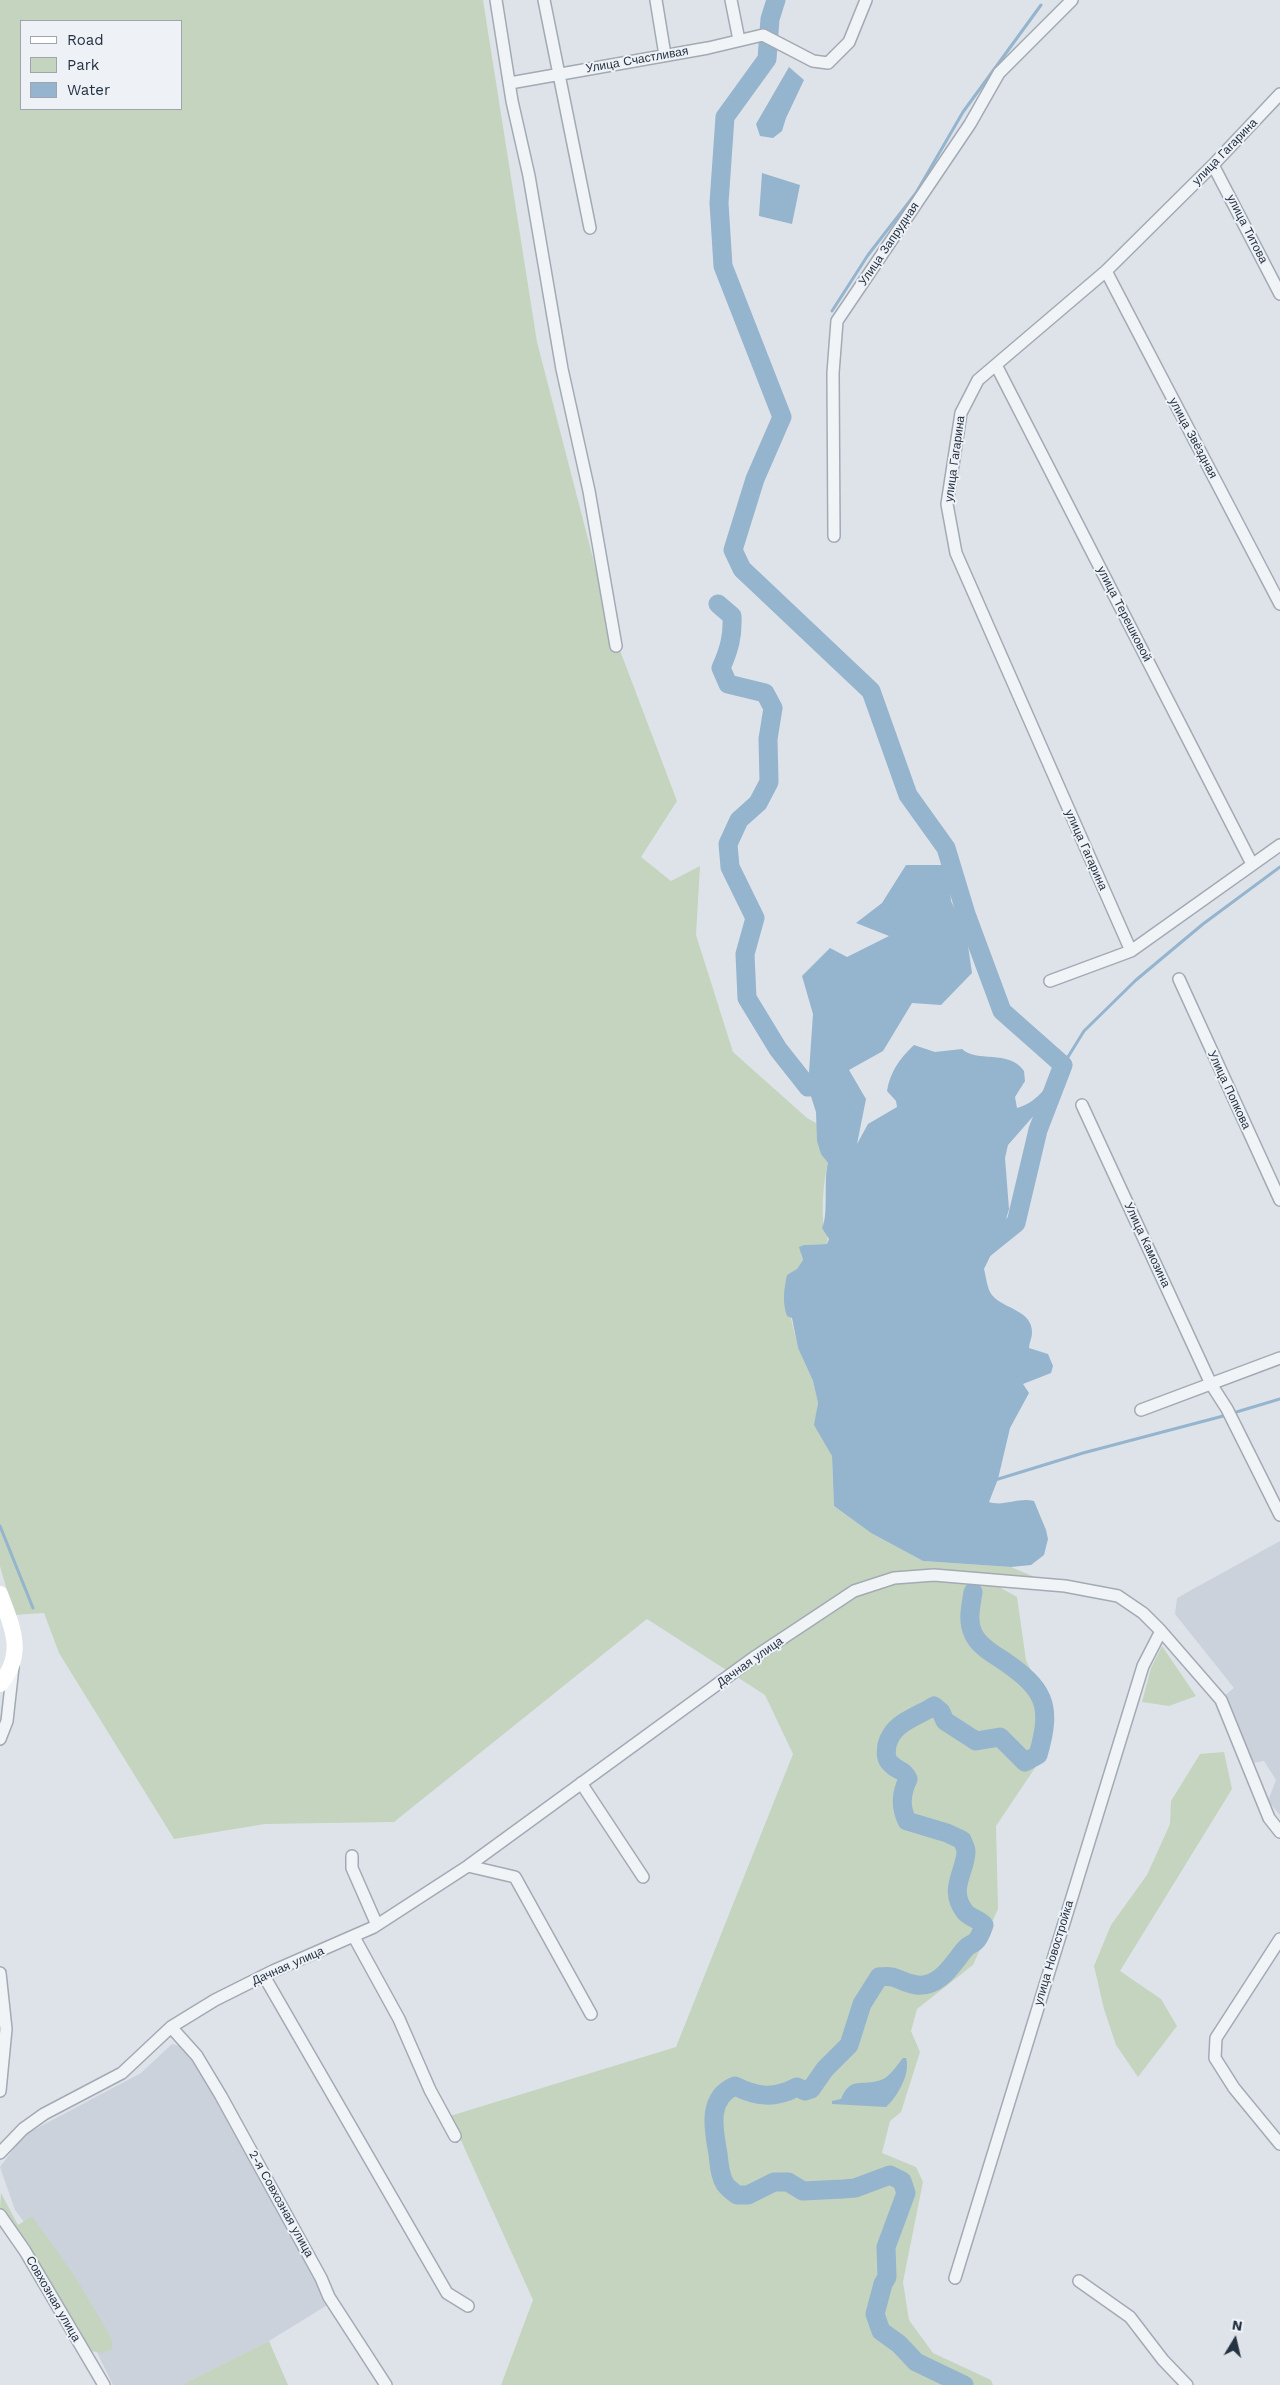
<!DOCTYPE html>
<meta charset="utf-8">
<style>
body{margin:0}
#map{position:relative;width:1280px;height:2385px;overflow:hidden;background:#dee3e9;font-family:"Work Sans",sans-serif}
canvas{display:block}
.legend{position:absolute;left:20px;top:20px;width:162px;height:90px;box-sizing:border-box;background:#eef2f7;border:1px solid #9ea5af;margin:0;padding:6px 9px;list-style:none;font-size:15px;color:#253242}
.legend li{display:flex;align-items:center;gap:10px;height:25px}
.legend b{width:25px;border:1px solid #9ea5af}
.north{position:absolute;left:1210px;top:2315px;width:50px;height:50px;-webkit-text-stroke:4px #eef2f7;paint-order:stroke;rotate:9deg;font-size:14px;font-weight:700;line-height:20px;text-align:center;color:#253242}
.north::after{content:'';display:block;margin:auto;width:18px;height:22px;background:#253242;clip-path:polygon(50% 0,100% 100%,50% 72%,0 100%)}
</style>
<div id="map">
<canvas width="1280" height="2385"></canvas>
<ul class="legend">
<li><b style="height:6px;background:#fff"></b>Road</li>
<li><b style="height:14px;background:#c5d4be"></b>Park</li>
<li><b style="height:14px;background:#95b4ce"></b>Water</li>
</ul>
<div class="north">N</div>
</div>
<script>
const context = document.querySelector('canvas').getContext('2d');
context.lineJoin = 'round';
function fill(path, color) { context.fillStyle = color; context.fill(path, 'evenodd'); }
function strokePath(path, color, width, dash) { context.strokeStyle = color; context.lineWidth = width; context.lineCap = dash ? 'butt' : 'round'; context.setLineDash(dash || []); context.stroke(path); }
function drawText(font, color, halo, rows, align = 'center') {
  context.font = font + ' "Work Sans",sans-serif'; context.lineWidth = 4; context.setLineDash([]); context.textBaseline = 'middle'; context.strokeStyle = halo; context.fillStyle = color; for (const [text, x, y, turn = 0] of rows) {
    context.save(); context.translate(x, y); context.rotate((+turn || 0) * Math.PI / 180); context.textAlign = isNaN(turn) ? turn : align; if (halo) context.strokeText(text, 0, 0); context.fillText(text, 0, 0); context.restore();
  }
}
fill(new Path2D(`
 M1280,1541v274l-12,-14 8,-21 -12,-19 -11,2 -29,-67 10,-8 -59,-74 2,-16z
 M172,2044l16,4 141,256 -60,37 -88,44h-68l-62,-126 -36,-49 -15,-43 24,-32 117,-62z`), '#ccd2dc');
fill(new Path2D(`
 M0,0h483l54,342 73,282 67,177 -36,56 30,24 29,-15 -4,69 37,117 74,66 11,6c-1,16 0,26 10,39 -4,15 -7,47 -4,63 2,7 5,11 3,18l-23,1 -3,10 2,5 -6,9 -6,49 7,30 15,33 5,22 -3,22 17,31 2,50 37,27 52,28 88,6 26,11 -106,-9 -9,1 13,12 23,-1 36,3 23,13 9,63 28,60 -11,36 -47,70 2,83 -25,56 -56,44 -6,22 9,21 -19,60 -11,9 -8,32 34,14 7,15 -20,100 6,38 24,33 58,27 2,5h-492l32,-85 -83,-184 226,-69 117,-293 -28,-59 -118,-76 -253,203 -129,2 -91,15 -115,-186 -15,-40 -30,2 -14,-49zM21,21h160v88h-160z
 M1162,1646l34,50 -27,10 -27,-4 9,-34z
 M1224,1752l8,37 -112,182 41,28 16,27 -39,51 -22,-32 -12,-36 -10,-43 17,-41 36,-50 23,-51 1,-23 29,-47z
 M1,2193l17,32 14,-9 42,59 34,57 4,9v8l-9,4 -13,-2 -71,-117 -19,-25z
 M269,2341l19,44h-107z`), '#c5d4be');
fill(new Path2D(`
 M789,67l15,13 -18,38 -4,13 -9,7 -13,-2 -4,-12z
 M762,173l38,12 -8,39 -33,-8z
 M906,865h42l3,36 15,31 6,41 -31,32 -29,-2 -29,48 -34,19 17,29 -9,45 11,-20 29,-17 -1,-6 -9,-10c3,-19 13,-33 27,-46l21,7 27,-3c14,14 47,0 62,22l1,10 -10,16 2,11c21,-5 34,-27 46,-43l-19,39 -36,41 -3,13 4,51 -6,21 -19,39c2,7 3,20 8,26 11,14 41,15 40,38 0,5 -3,10 -3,15l19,6 5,12 -2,7 -28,11 6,9 -19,35 -12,51 -9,23c15,5 29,-5 45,-1l12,29 2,9 -4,16 -13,10 -20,2 -88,-6 -52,-28 -37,-27 -2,-50 -18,-31 4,-22 -5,-22 -15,-33 -6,-30 -5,-2c-5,-15 -3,-26 0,-41l10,-6 6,-9 -4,-13 5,-2 23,-1 2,-5 -7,-11c7,-14 1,-46 6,-65l-7,-9 -4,-13 -1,-29 -8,-25 5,-73 -11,-38 28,-28 17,9 42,-21 -33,-13 26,-20z
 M903,2058h3c5,16 -9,39 -20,49l-54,-3v-3l9,-2c10,-24 21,-12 40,-19 9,-3 16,-15 22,-22z`), '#95b4ce');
strokePath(new Path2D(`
 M832,311l36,-56 48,-62 47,-81 78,-107
 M1063,1065l21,-34 52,-51 67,-56 77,-57
 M1233,1413l47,-14
 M995,1480l88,-27 144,-38
 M0,1526l33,82`), '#95b4ce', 3);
strokePath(new Path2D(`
 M776,0l-6,19 -3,40 -42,58 -6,86 4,63 59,151 -27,62 -22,71 9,19 129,122 37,104 38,53 20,66 36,97 61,54 -25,65 -22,93 -36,29
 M718,604l14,12c1,20 -3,34 -11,52l7,16 37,9 8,15 -5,31 1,43 -11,21 -19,17 -11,24 2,23 25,51 -10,36 2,44 31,51 30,38 24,-3
 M964,2385l-48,-23 -17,-18 -18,-13 -6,-17 8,-30 4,-7 -1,-30 20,-54 -4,-12 -12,-6 -35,13 -12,1 -40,2 -15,-9h-14l-26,13h-11c-4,-3 -9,-7 -12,-11 -5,-8 -6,-20 -7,-30 -4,-23 -12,-56 17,-68 22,11 39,13 62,1l8,4 6,-2 14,-20 24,-24 13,-41 17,-27c19,-3 21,6 38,8 23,3 36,-22 48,-36 3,-4 6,-4 10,-7 4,-3 7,-11 9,-17 -5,-6 -14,-7 -19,-13 -18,-23 1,-40 1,-61 0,-3 -3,-8 -4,-11l-15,-7 -40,-12c-7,-15 -6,-27 1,-42 -5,-11 -10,-7 -17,-15 -6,-5 -5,-12 -4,-19 6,-23 28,-27 47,-39l7,6 4,9 31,20 24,-4 25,25 13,-7c15,-51 6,-67 -37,-96 -10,-6 -23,-14 -28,-26 -6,-13 -2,-27 0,-41`), '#95b4ce', 19);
const street = new Path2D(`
 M496,0l16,101 17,75 33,193 27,122 27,155
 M544,0l46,228
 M656,0l9,55
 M731,0l8,40
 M510,83l198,-35 55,-13 50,26 15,2 21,-21 17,-42
 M1213,165l67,129
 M1106,271l174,333
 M996,365l256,499
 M834,536l-1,-163 4,-52 133,-197 29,-51 73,-73
 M1131,951l-175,-398 -9,-49 14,-91 17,-33 128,-109 107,-106 67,-71
 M1179,979l101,221
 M1050,981l81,-30 149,-106
 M1082,1105l129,279 16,25 53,106
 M1141,1410l139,-52
 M0,1739l7,-18 6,-54
 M581,1783l62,94
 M352,1856v12l25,57
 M468,1866l47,11 76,137
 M354,1937l45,82 31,71 25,46
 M1280,1939l-64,99 -1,20 19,30 46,56
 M0,1973l6,56 -6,62
 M264,1976l183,317 21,13
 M171,2027l26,29 24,40 100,182 8,19 57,88
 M0,2153l23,-24 21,-15 78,-41 49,-46 44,-27 58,-29 101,-44 94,-61 288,-210 98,-65 40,-13 40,-3 131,11 53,10 25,17 18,18 60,69 48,118 11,14
 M0,2215l25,36 79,134
 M955,2278l188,-612 18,-35
 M1079,2281l51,36 33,43 24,25`);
strokePath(street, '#a3aab4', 14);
strokePath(street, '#f1f4f7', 11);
strokePath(new Path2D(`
 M0,1594c12,33 26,59 0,90`), '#fff', 16);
drawText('12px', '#253242', '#eef2f7', [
 ["Улица Счастливая",637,60,-10],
 ["улица Гагарина",1225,152,-46],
 ["улица Титова",1247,229,63],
 ["Улица Запрудная",889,244,-56],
 ["улица Звёздная",1193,438,62],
 ["улица Гагарина",955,459,-82],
 ["улица Терешковой",1124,614,63],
 ["улица Гагарина",1086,850,66],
 ["Улица Попкова",1229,1090,65],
 ["Улица Камозина",1147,1245,65],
 ["Дачная улица",750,1662,-35],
 ["улица Новостройка",1054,1953,-73],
 ["Дачная улица",288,1966,-24],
 ["2-я Совхозная улица",281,2204,61],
 ["Совхозная улица",53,2299,60]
]);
</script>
